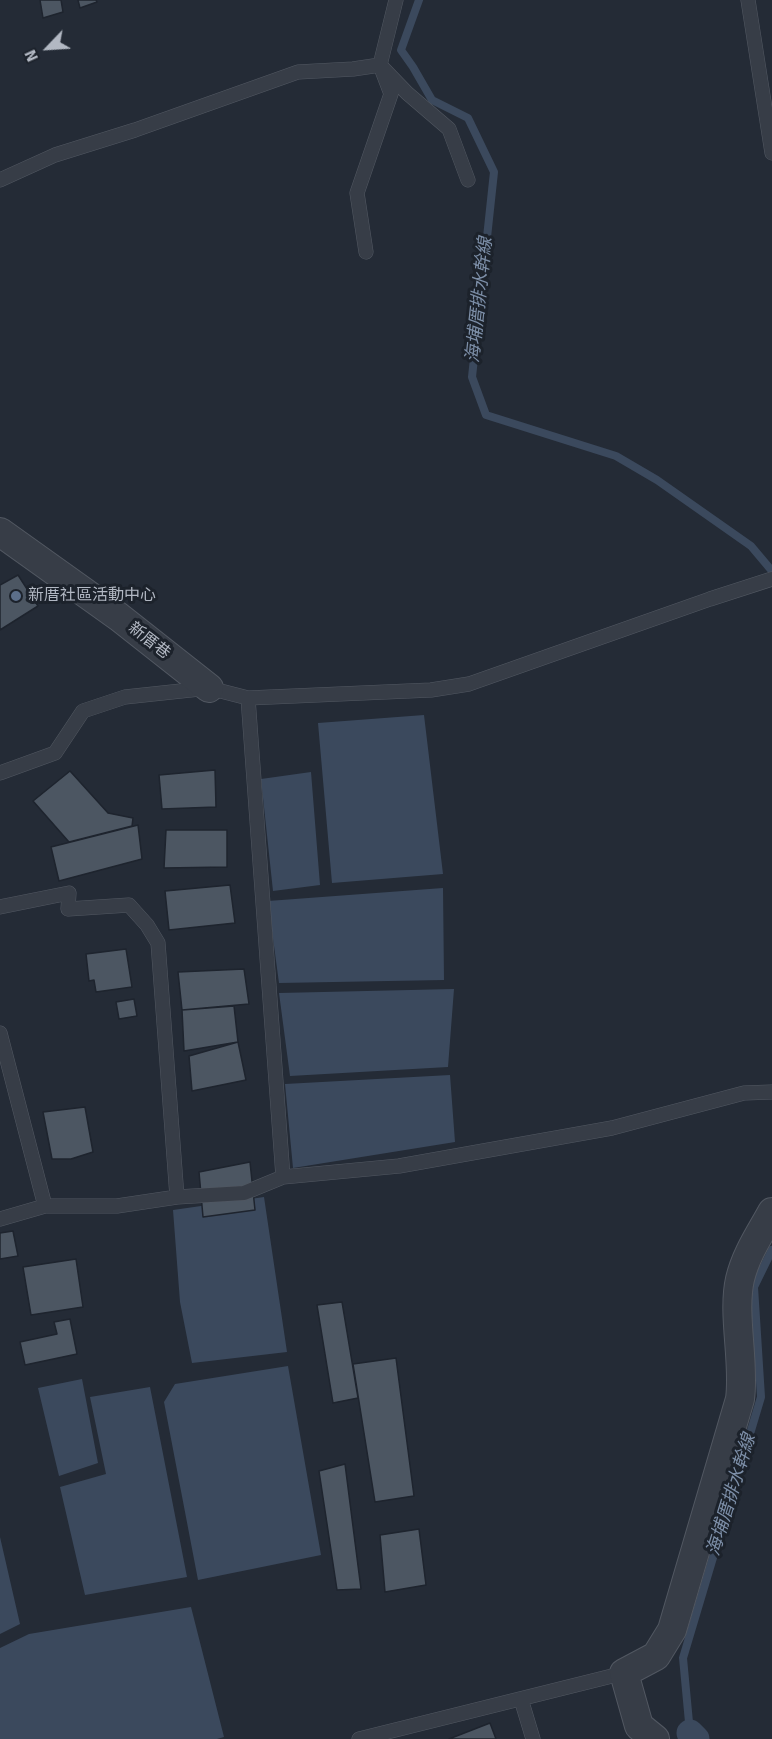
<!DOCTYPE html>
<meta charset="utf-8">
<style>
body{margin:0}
#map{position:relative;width:772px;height:1739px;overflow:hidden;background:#242b36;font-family:Signika,sans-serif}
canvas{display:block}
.north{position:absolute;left:18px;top:18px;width:60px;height:60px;-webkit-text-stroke:4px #1c222b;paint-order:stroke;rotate:245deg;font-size:16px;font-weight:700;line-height:24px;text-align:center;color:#b2b8c3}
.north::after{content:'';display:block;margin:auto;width:21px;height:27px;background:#b2b8c3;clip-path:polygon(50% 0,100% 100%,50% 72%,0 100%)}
</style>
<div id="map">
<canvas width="772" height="1739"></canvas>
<div class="north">N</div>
</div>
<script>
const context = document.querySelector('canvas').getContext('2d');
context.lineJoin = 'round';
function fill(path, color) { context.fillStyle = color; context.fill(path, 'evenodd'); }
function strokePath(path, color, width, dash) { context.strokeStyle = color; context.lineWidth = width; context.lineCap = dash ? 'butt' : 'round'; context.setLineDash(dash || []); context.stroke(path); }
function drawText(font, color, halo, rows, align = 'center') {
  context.font = font + ' Signika,"Noto Sans TC",sans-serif'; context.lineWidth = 6; context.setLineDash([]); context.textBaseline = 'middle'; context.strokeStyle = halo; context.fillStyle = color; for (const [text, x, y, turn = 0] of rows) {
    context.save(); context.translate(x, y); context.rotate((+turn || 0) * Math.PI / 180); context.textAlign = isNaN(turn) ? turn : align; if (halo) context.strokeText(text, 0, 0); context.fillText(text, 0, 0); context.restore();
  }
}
fill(new Path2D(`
 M424,715l19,159 -111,9 -14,-160z
 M311,772l9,113 -47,6 -12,-112z
 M443,888l1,92 -165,3 -11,-82z
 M454,989l-6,78 -158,9 -11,-83z
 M450,1075l5,67 -162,26 -8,-84z
 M264,1197l23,155 -95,11 -12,-61 -7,-92z
 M288,1366l33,189 -123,25 -34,-178 11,-18z
 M82,1379l16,84 -39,13 -21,-88z
 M150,1387l37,190 -102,18 -25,-108 46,-13 -16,-77z
 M0,1537l20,87 -20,10z
 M191,1607l33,130 -7,2h-217v-91l29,-14z`), '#3b495d');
strokePath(new Path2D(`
 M419,0l-18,50 12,17 19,33 36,18 26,54 -22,205 14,38 130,41 41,24 94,66 21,25
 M690,1733l-7,-75 78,-261 -7,-110 18,-37`), '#3b495d', 8);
strokePath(new Path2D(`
 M690,1733l6,6`), '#3b495d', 27);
const building = new Path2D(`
 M40,0h21l2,12 -20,6z
 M78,0h18l1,2 -17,6z
 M18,575l20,31 -38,24v-45z
 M215,770l1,37 -54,2 -3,-34z
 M70,771l38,42 25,5 -1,8 -63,16 -36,-41z
 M138,825l4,34 -83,22 -8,-34z
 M166,830h61v37l-63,1z
 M230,885l5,38 -66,7 -4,-39z
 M126,949l6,38 -36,5 -2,-12 -5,1 -3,-27z
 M244,969l5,35 -67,6 -4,-38z
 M134,999l3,17 -18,3 -3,-17z
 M234,1006l4,36 -54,9 -2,-41z
 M238,1042l8,38 -54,11 -3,-35z
 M85,1107l8,45 -22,7h-19l-9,-47z
 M250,1162l5,48 -52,7 -4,-45z
 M13,1231l5,25 -18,3v-26z
 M76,1259l7,48 -52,8 -8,-48z
 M342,1302l16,96 -25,5 -16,-98z
 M70,1319l7,35 -52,11 -5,-23 37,-8 -3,-12z
 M396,1358l18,138 -39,6 -22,-138z
 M345,1464l16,125 -24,1 -18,-119z
 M419,1529l7,56 -41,7 -5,-57z
 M490,1723l6,16h-47z`);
fill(building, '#4c5662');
strokePath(building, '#1e242e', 1.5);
const lane = new Path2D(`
 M396,0l-16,65 27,28 42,36 19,51
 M748,0l24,153
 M0,180l55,-25 80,-25 163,-58 55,-3 27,-4 11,29 -34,99 9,59
 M0,773l55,-20 28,-42 42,-14 84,-9 39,10 183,-8 38,-6 241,-85 62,-20
 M0,907l69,-14 -1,16 61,-4 18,20 11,18 19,254
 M0,1033l45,173
 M283,1177l116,-11 213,-38 132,-35 28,-1
 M0,1219l45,-13h72l60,-9 67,-4 39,-16 -35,-479
 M521,1699l12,40
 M359,1739l265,-66`);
const street = new Path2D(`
 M0,532l119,85 90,71
 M655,1739l-16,-13 -15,-53 32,-17 16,-26 68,-231c5,-37 -8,-85 0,-120 6,-25 20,-45 32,-67`);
strokePath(lane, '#525862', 15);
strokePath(street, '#525862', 30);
strokePath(lane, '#373d47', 14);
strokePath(street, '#373d47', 28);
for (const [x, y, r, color] of [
 [16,596,6,"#5c6f8a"]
]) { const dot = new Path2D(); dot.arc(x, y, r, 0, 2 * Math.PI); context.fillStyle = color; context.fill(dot); strokePath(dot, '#1c222b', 2); }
drawText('16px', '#b2b8c3', '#1c222b', [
 ["新厝社區活動中心",28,596]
], 'left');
drawText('16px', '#b2b8c3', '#1c222b', [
 ["新厝巷",149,641,38]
]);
drawText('italic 18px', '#7d8fa8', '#1c222b', [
 ["海埔厝排水幹線",480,300,-84],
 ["海埔厝排水幹線",732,1495,-73]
]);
</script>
